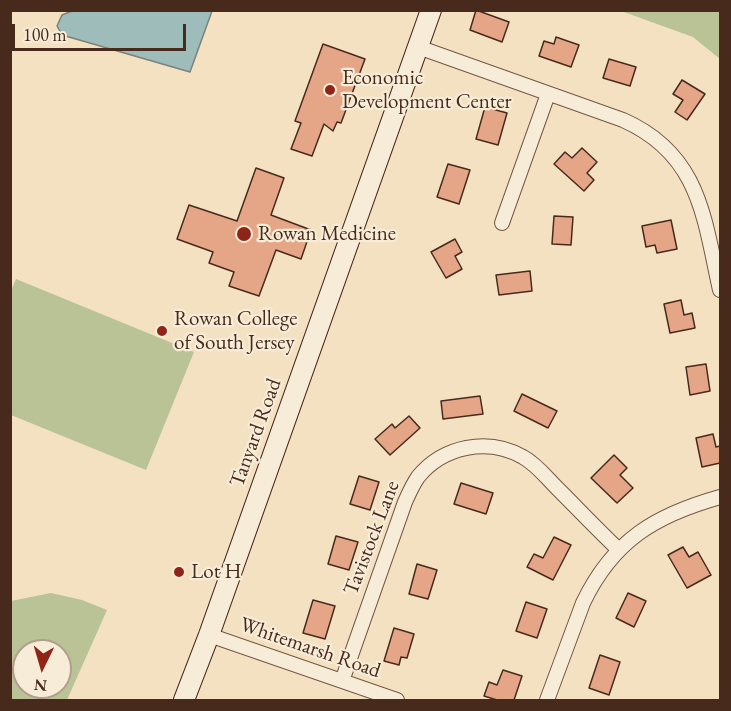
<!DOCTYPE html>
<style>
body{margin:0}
#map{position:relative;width:731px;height:711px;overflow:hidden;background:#f3e1c2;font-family:"EB Garamond",serif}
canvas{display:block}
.frame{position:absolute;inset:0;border:12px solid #482a1c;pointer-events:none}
.north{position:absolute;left:12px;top:639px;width:60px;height:60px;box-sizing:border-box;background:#f7ecd7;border:2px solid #b19e8c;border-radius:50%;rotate:185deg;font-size:16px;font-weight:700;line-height:24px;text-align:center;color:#482a1c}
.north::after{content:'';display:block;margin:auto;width:21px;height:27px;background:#8f2418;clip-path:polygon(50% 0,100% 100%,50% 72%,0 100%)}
.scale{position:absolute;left:12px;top:24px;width:174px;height:27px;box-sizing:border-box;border:3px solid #482a1c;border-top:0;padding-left:8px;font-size:18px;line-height:21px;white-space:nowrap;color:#482a1c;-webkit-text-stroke:4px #f7ecd7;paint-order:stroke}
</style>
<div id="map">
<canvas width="731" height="711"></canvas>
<div class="frame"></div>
<div class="north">N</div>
<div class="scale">100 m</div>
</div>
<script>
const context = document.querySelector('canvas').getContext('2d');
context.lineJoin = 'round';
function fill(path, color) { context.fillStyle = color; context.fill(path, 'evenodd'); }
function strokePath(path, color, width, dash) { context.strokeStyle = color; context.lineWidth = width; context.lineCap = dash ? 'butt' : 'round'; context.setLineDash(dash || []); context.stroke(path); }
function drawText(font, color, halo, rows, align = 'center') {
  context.font = font + ' "EB Garamond",serif'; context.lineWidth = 4.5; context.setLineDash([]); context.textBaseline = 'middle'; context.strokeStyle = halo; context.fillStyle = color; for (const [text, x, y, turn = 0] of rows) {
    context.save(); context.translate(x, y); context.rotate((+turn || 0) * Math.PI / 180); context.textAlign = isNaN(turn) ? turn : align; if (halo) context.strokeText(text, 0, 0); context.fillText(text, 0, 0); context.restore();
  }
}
fill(new Path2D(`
 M621,11h99v48l-27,-22z
 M16,279l178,73 -48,118 -135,-55 -1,-122z
 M51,593l31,7 25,10 -40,90h-56v-99zM24,651h36v36h-36z`), '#b9c395');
const water = new Path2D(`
 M72,11v-1l140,1 -22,61 -128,-37 -5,-9 5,-11z`);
fill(water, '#9dbcba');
strokePath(water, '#7b827b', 1.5);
const building = new Path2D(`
 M476,10l33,12 -7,20 -32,-12z
 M556,37l23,8 -8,22 -32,-11 5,-15 10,3z
 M323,44l42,15 -24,64 -4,-1 -4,9 -9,-7 -12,32 -21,-7 10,-26 -6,-2z
 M609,59l27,8 -6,19 -27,-8z
 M682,80l23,14 -18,26 -12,-8 8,-12 -10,-6z
 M485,107l22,6 -9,32 -22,-6z
 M582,148l15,14 -10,11 7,7 -10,11 -30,-27 11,-12 7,6z
 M448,164l22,6 -11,34 -22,-7z
 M256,168l28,10 -13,37 40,15 -10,29 -25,-9 -17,46 -30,-10 5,-14 -25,-9 4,-11 -36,-13 12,-34 48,16z
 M554,216l19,1 -2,28 -19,-1z
 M671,220l6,29 -20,4 -2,-8 -9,2 -4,-21z
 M455,239l7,13 -7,4 7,13 -16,9 -15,-26z
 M530,271l2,20 -33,4 -3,-20z
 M681,300l3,15 8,-2 3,15 -25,5 -6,-29z
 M706,364l4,27 -20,4 -4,-28z
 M522,394l35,17 -9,17 -34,-17z
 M480,396l3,18 -40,5 -2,-18z
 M409,416l11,12 -30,27 -15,-16 17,-15 3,4z
 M713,434l3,13 4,-1v17l-18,4 -6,-29z
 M614,455l13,13 -7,7 13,13 -16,15 -26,-25z
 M359,476l20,6 -9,28 -20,-6z
 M461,483l32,10 -7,21 -32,-10z
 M336,536l22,6 -9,28 -21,-6z
 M554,537l17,8 -18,35 -26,-13 7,-13 9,4z
 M683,547l6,10 9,-5 13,23 -24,13 -19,-33z
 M417,564l20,6 -9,29 -19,-5z
 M628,593l18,8 -12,26 -18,-9z
 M313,600l22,6 -10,33 -22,-6z
 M526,602l21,7 -10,29 -21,-7z
 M394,628l20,6 -7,24 -6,-1 -2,8 -15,-4z
 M600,655l20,7 -11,33 -20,-7z
 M503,670l19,6 -8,24h-17l-13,-4 5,-14 8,3z`);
fill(building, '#e5a688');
strokePath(building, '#482a1c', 1.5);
const street = new Path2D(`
 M418,47l205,73c77,34 81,98 97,170
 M502,223l46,-129
 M209,635l188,65
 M342,681l63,-179c4,-9 8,-18 13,-25 25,-31 70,-40 105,-20 13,7 23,20 34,31 21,21 41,42 62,62
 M547,700l36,-97c30,-63 73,-88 137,-106`);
const secondary = new Path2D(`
 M184,700l25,-65 222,-625`);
strokePath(street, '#735846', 16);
strokePath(secondary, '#482a1c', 22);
strokePath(street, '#f7ecd7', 14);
strokePath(secondary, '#f7ecd7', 20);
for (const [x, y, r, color] of [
 [330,90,6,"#8f2418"],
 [244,234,8,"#8f2418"],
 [162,331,6,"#8f2418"],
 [179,572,6,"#8f2418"]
]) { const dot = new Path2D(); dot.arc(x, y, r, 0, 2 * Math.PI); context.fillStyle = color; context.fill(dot); strokePath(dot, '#f7ecd7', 2); }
drawText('21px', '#482a1c', '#f7ecd7', [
 ["Economic",342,78],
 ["Development Center",342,102],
 ["Rowan Medicine",258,234],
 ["Rowan College",174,319],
 ["of South Jersey",174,343],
 ["Lot H",191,572]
], 'left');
drawText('21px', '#482a1c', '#f7ecd7', [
 ["Tanyard Road",256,433,-70],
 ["Tavistock Lane",372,538,-69],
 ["Whitemarsh Road",310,648,19]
]);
</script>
